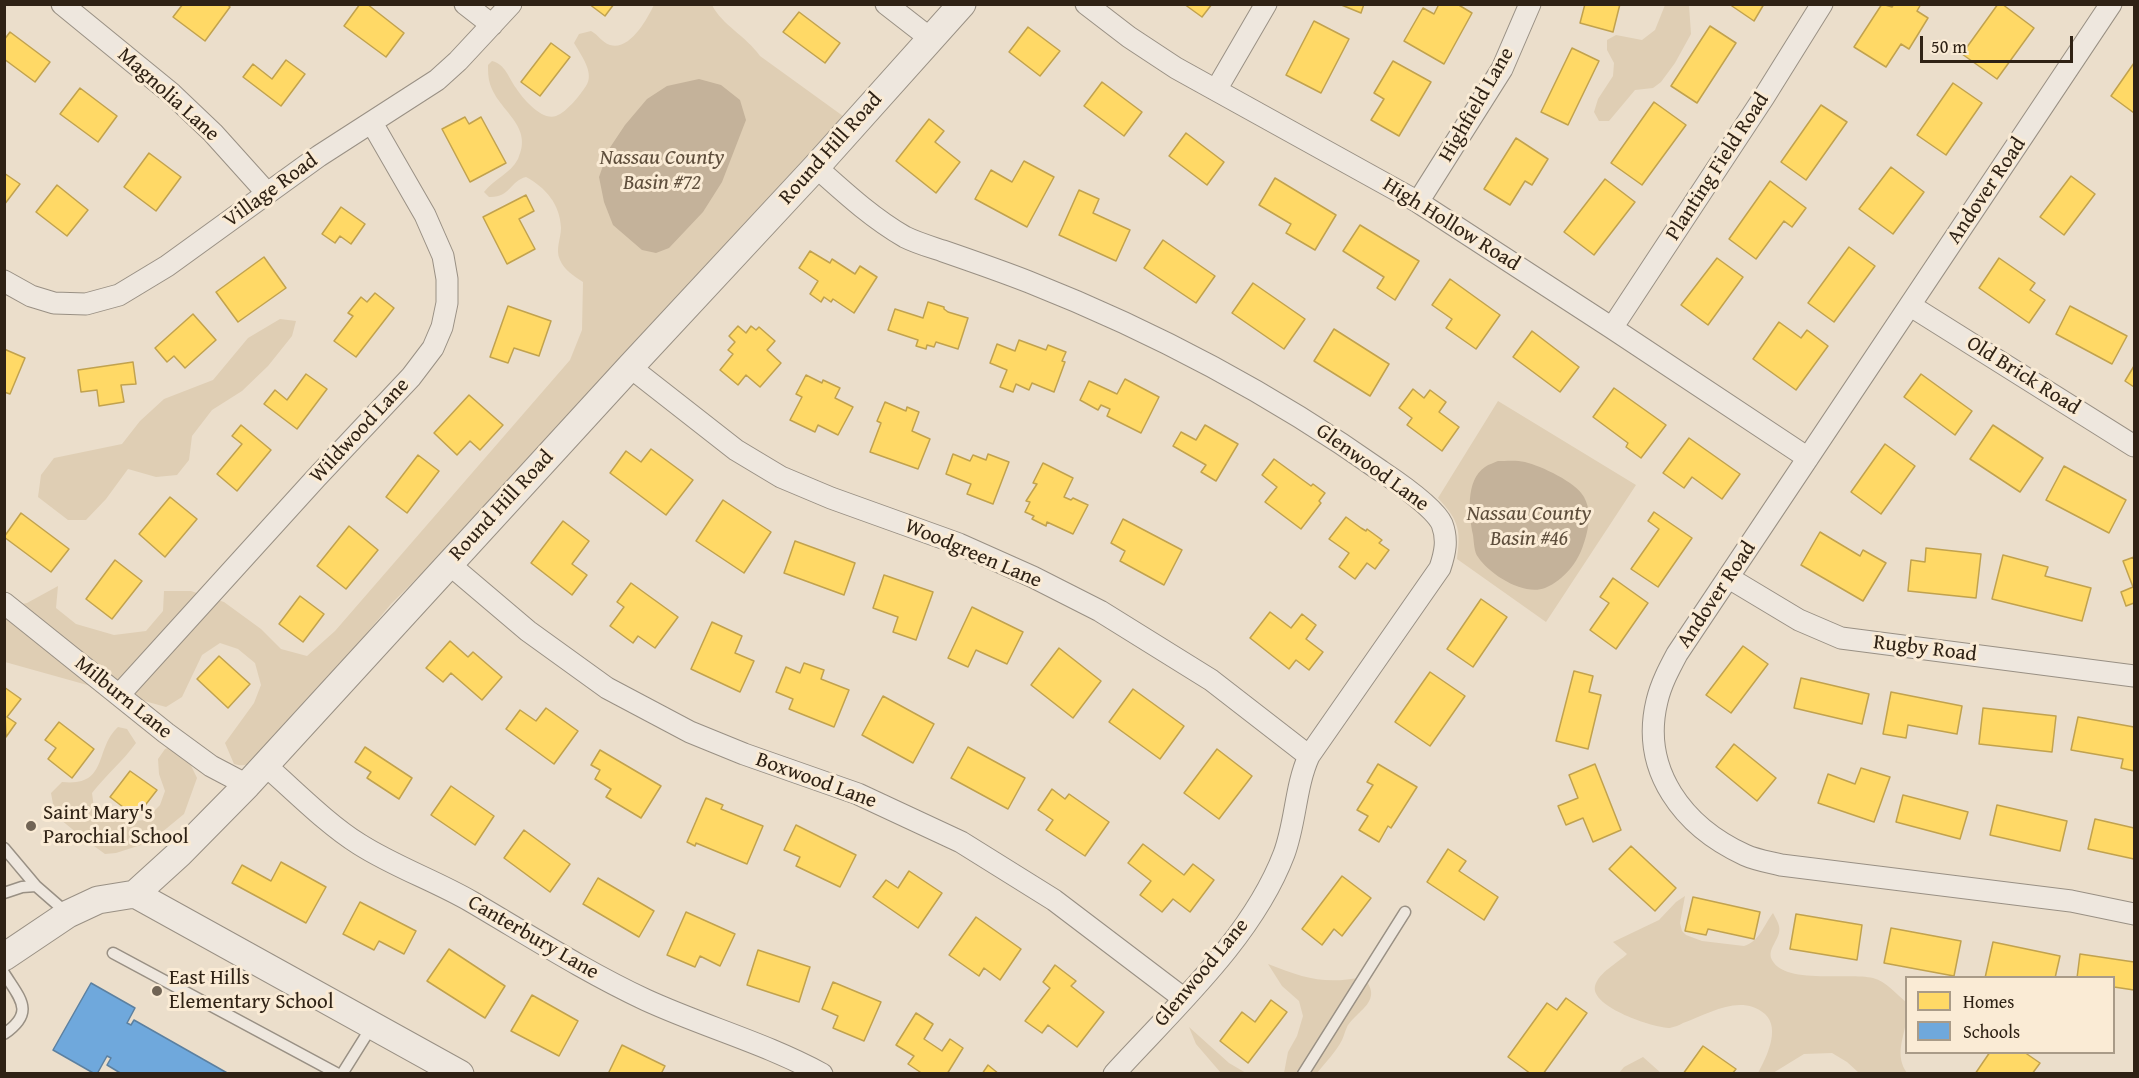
<!DOCTYPE html>
<style>
body{margin:0}
#map{position:relative;width:2139px;height:1078px;overflow:hidden;background:#ebdecb;font-family:"Gentium Book Plus",serif}
canvas{display:block}
.frame{position:absolute;inset:0;border:6px solid #2f2215;pointer-events:none}
.legend{position:absolute;left:1905px;top:976px;width:210px;height:78px;box-sizing:border-box;background:#faebd5;border:2px solid #a99b88;margin:0;padding:8px 10px;list-style:none;font-size:18px;color:#2f2215}
.legend li{display:flex;align-items:center;gap:12px;height:30px}
.legend b{width:30px;border:2px solid #a99b88}
.scale{position:absolute;left:1920px;top:36px;width:153px;height:27px;box-sizing:border-box;border:3px solid #2f2215;border-top:0;padding-left:8px;font-size:18px;line-height:21px;white-space:nowrap;color:#2f2215;-webkit-text-stroke:4px #faebd5;paint-order:stroke}
</style>
<div id="map">
<canvas width="2139" height="1078"></canvas>
<div class="frame"></div>
<ul class="legend">
<li><b style="height:16px;background:#ffd966"></b>Homes</li>
<li><b style="height:16px;background:#6fa8dc"></b>Schools</li>
</ul>
<div class="scale">50 m</div>
</div>
<script>
const context = document.querySelector('canvas').getContext('2d');
context.lineJoin = 'round';
function fill(path, color) { context.fillStyle = color; context.fill(path, 'evenodd'); }
function strokePath(path, color, width, dash) { context.strokeStyle = color; context.lineWidth = width; context.lineCap = dash ? 'butt' : 'round'; context.setLineDash(dash || []); context.stroke(path); }
function drawText(font, color, halo, rows, align = 'center') {
  context.font = font + ' "Gentium Book Plus",serif'; context.lineWidth = 6; context.setLineDash([]); context.textBaseline = 'middle'; context.strokeStyle = halo; context.fillStyle = color; for (const [text, x, y, turn = 0] of rows) {
    context.save(); context.translate(x, y); context.rotate((+turn || 0) * Math.PI / 180); context.textAlign = isNaN(turn) ? turn : align; if (halo) context.strokeText(text, 0, 0); context.fillText(text, 0, 0); context.restore();
  }
}
fill(new Path2D(`
 M654,5h58c10,20 34,31 48,51l94,68 -224,243 -239,237 -119,143c-12,11 -21,22 -38,17l-9,-21 29,-40 7,-18 -6,-22 -17,-14 -18,-6 -18,12 -20,42 -16,10 -161,-45 -1,-54 23,-5 31,-17 -2,22 20,16 38,11 32,-4 17,-20 1,-20h27l33,11 37,27 20,20 26,7 28,-25 235,-271 12,-30 1,-48c-9,-6 -19,-12 -23,-22 -5,-11 1,-21 1,-32 -1,-24 -15,-40 -35,-51 -16,4 -16,21 -37,20l-5,-5c10,-13 26,-18 34,-33 16,-34 -19,-47 -28,-75 -2,-6 -2,-13 -2,-19l4,-4c14,4 16,16 24,27 7,11 26,33 40,28 11,-4 24,-21 30,-30 9,-13 -5,-31 -12,-43l5,-9 12,-3c8,4 10,11 19,14 20,6 37,-26 44,-40z
 M1665,5h24l2,29 -16,29 -14,19 -8,6 -18,2 -26,31h-10l-5,-9 4,-13 15,-23 1,-13 -7,-13v-10l9,-5 26,5 13,-10z
 M280,319l16,2 -4,15 -24,30 -26,25 -30,19 -20,26 -3,24 -12,15 -21,2 -28,-8 -22,30 -20,21h-18l-30,-23 3,-22 13,-17 68,-14 18,-23 24,-22 49,-19 35,-42z
 M1498,401l138,84 -90,137 -89,-63c4,-30 2,-38 -19,-61z
 M118,727l9,2 9,14c-13,18 -30,32 -44,50l2,15 12,9 16,5 23,-2 15,-15 5,-14 -6,-17 -1,-15 7,-10 9,-3 12,9 11,23 -13,36 -34,28 -34,11 -11,1 -22,-16 -28,-23 -4,-22 11,-11c47,5 32,-33 56,-55z
 M1685,896l-5,27 2,8 4,4 16,6 42,5c16,-5 19,-20 29,-33 2,4 5,9 6,13 3,13 -13,22 -7,34 13,25 77,12 101,18 14,4 23,16 33,24 1,7 2,14 0,20 -3,18 -11,34 1,51h-48l-12,-11 -15,-9 -28,1 -31,19h-15c8,-15 23,-44 7,-59 -25,-21 -56,0 -82,9 -3,2 -9,4 -13,5 -16,0 -80,-21 -75,-42 4,-14 23,-23 32,-32l-14,-12 46,-22 17,-18z
 M1268,964c36,14 56,21 95,13 22,24 -6,33 -16,50 -2,4 -3,9 -5,13 -6,12 -17,23 -25,33h-33l4,-21 9,-16 6,-20 -4,-15 -17,-15z
 M1189,1027l40,36 17,10h-25l-25,-29z
 M1643,1057l18,16h-42l5,-6z`), '#dfceb4');
fill(new Path2D(`
 M699,79l22,6 19,15 6,20 -24,62 -19,30 -34,36 -13,5 -14,-3 -29,-25 -9,-23 -5,-25 10,-28 16,-24 22,-26 20,-13z
 M1498,461c8,0 19,-1 27,1 16,4 51,20 59,35 6,11 6,23 3,35 -3,13 -8,27 -17,37 -7,8 -15,15 -25,19 -21,8 -55,-13 -67,-31 -4,-5 -4,-15 -5,-22 -4,-19 -8,-55 12,-68 4,-3 9,-4 13,-6z`), '#c4b29a');
const homes = new Path2D(`
 M183,4h44l3,3 -25,34 -32,-24z
 M360,4h7l37,29 -18,24 -42,-31z
 M589,4h25l-9,12z
 M1184,4h28l-10,13z
 M1339,4h25l-3,9z
 M1439,4h18l15,9 -28,51 -40,-23 19,-33 11,6z
 M1585,4h35l-7,28 -33,-9z
 M1729,4h35l-10,17z
 M1882,4l10,3 2,-3h27l-4,7 11,7 -19,31 -8,-5 -15,23 -32,-20z
 M1998,4h4l32,24 -37,51 -35,-25z
 M799,12l41,31 -15,20 -42,-31z
 M1314,21l35,18 -28,54 -35,-18z
 M1710,26l26,17 -39,60 -26,-17z
 M1028,27l32,24 -20,25 -31,-24z
 M10,32l40,30 -15,20 -31,-23v-19z
 M551,43l19,14 -30,39 -19,-14z
 M1572,48l27,13 -31,64 -27,-13z
 M286,60l19,14 -24,32 -38,-29 10,-13 19,15z
 M1393,61l38,21 -32,54 -28,-16 13,-21 -10,-6z
 M2134,63v50l-23,-17z
 M1102,82l40,30 -18,24 -40,-30z
 M1953,83l29,20 -36,52 -29,-20z
 M80,88l37,28 -19,26 -38,-28z
 M1654,102l32,23 -44,60 -31,-22z
 M1821,105l26,17 -41,58 -25,-18z
 M465,117l4,7 12,-7 25,46 -36,19 -28,-53z
 M929,119l15,12 -9,11 25,20 -24,31 -40,-32z
 M1186,133l38,29 -17,23 -38,-29z
 M1516,138l32,21 -16,26 -7,-4 -15,24 -26,-16z
 M149,153l32,24 -25,34 -32,-24z
 M1024,161l30,16 -27,50 -52,-28 16,-29 21,12z
 M1891,167l33,25 -31,42 -34,-25z
 M4,173l16,11 -16,21z
 M2071,176l24,18 -31,41 -24,-18z
 M1275,178l61,37 -21,35 -29,-17 5,-9 -32,-19z
 M1605,179l30,23 -41,53 -30,-23z
 M1770,181l36,27 -14,19 -8,-6 -28,38 -27,-20z
 M57,185l31,25 -21,26 -31,-24z
 M1079,190l20,9 -6,14 37,17 -14,31 -57,-26z
 M526,195l8,16 -15,8 16,30 -28,15 -24,-47z
 M341,207l24,17 -14,20 -11,-8 -5,7 -13,-9z
 M1360,225l59,36 -24,39 -18,-12 7,-11 -41,-26z
 M1163,240l52,36 -19,27 -52,-35z
 M1849,247l26,19 -41,56 -26,-19z
 M810,251l20,12 2,-4 23,15 5,-8 17,11 -23,36 -21,-14 -2,3 -7,-5 -3,5 -11,-8 8,-13 -19,-13z
 M264,257l22,31 -48,34 -22,-30z
 M1717,258l26,19 -35,48 -27,-20z
 M1999,258l36,25 -5,7 15,10 -16,23 -50,-35z
 M1450,279l50,36 -24,34 -30,-21 6,-9 -20,-14z
 M1253,283l52,36 -21,30 -52,-36z
 M375,293l19,15 -38,49 -22,-16 19,-25 -5,-3 13,-16 6,5z
 M928,302l16,5v2l4,3 20,6 -10,31 -22,-7 -2,5 -7,-2 -1,4 -10,-3 2,-6 -30,-10 7,-21 28,9z
 M508,306l43,15 -12,35 -25,-8 -6,15 -18,-6z
 M2070,306l57,30 -15,28 -56,-30z
 M193,314l23,26 -31,28 -11,-12 -7,6 -12,-14z
 M1779,322l22,16 6,-8 21,16 -32,44 -43,-31z
 M738,326l8,7 5,-7 5,4 3,-3 16,14 -8,9 14,13 -21,24 -14,-12 -8,10 -18,-15 13,-16 -5,-4 7,-8 -6,-6z
 M1334,329l55,35 -19,32 -56,-35z
 M1532,331l47,36 -19,25 -47,-35z
 M1019,340l27,10 2,-5 18,7 -4,9 3,1 -11,30 -22,-9 -3,7 -13,-6 -3,8 -13,-5 7,-17 -17,-7 7,-19 18,7z
 M4,349l21,9 -15,36 -6,-2z
 M133,362l3,22 -15,1 3,17 -25,4 -2,-16 -16,2 -3,-22z
 M2134,366v21l-9,-6z
 M306,374l21,15 -30,40 -33,-25 11,-14 12,10z
 M1921,374l51,37 -17,24 -51,-38z
 M806,375l16,8 1,-3 17,8 -5,10 18,9 -15,28 -20,-10 -3,7 -25,-12 12,-23 -6,-3z
 M1125,379l34,18 -18,36 -34,-17 3,-7 -9,-4 -3,5 -18,-10 9,-19 28,13z
 M1614,388l52,37 -25,33 -15,-11 2,-4 -35,-26z
 M1413,389l11,9 6,-8 16,12 -7,10 20,15 -17,24 -35,-26 5,-7 -13,-10z
 M469,395l34,30 -23,25 -10,-9 -13,14 -23,-22z
 M885,402l21,9 1,-4 12,5 -7,19 18,8 -12,30 -48,-17 11,-29 -4,-2z
 M241,425l30,25 -34,41 -20,-17 25,-30 -10,-8z
 M1205,425l33,19 -22,37 -15,-9 5,-7 -33,-19 8,-14 15,8z
 M1993,425l50,33 -23,34 -50,-33z
 M1689,438l51,36 -18,25 -30,-22 -8,11 -21,-15z
 M1885,444l30,22 -34,48 -30,-22z
 M651,449l42,31 -27,35 -56,-42 16,-22 15,11z
 M953,454l17,7 3,-6 13,5 2,-6 21,8 -16,42 -26,-10 4,-10 -25,-10z
 M418,455l21,16 -32,42 -21,-16z
 M1274,459l37,27 2,-2 12,9 -6,8 2,2 -20,26 -36,-27 12,-15 -15,-12z
 M1043,463l30,15 -9,19 7,3 2,-2 15,7 -15,29 -26,-12 -1,4 -14,-7 2,-3 -9,-4 5,-10 -4,-1 11,-17 -4,-1z
 M2064,466l62,34 -17,33 -63,-33z
 M170,497l27,22 -32,38 -26,-23z
 M723,500l48,32 -27,41 -48,-32z
 M1654,512l38,26 -34,49 -27,-18 28,-40 -11,-8z
 M21,513l48,36 -18,23 -47,-35z
 M1346,517l15,11 5,3 1,-2 15,11 -3,3 10,7 -14,19 -8,-6 -12,16 -16,-12 10,-14 -20,-14z
 M1123,519l59,31 -18,35 -44,-24 5,-10 -14,-8z
 M563,521l26,20 -17,23 15,11 -15,20 -41,-32z
 M349,526l29,24 -32,39 -29,-23z
 M1820,532l40,24 3,-6 23,13 -23,38 -62,-36z
 M795,541l60,22 -11,32 -60,-22z
 M1926,548l55,6 -5,44 -68,-7 3,-31 14,2z
 M2003,555l45,12 -3,9 46,12 -9,33 -90,-22z
 M2134,557v46l-8,3 -5,-14 12,-5 -10,-26z
 M115,560l27,21 -30,38 -26,-20z
 M884,575l49,17 -17,48 -23,-8 5,-15 -25,-9z
 M1613,578l35,25 -32,46 -26,-19 19,-27 -9,-6z
 M631,583l47,34 -23,31 -17,-12 -5,7 -23,-17 14,-19 -7,-5z
 M300,596l24,18 -21,28 -24,-18z
 M1481,599l26,18 -34,50 -26,-18z
 M972,607l51,25 -16,32 -31,-14 -8,17 -20,-9z
 M1270,612l21,16 11,-14 14,11 -10,14 17,13 -14,18 -13,-10 -7,9 -39,-31z
 M712,622l30,14 -7,17 19,8 -14,31 -49,-23z
 M450,641l18,16 5,-5 29,25 -20,23 -31,-27 -8,9 -17,-14z
 M1743,646l25,18 -37,49 -25,-18z
 M1059,648l42,33 -28,37 -42,-33z
 M219,656l31,28 -22,24 -31,-29z
 M804,663l20,7 -3,9 28,11 -15,37 -45,-18 4,-10 -17,-7 10,-25 14,6z
 M1574,671l19,5 -4,16 12,3 -13,54 -32,-8z
 M1430,672l35,24 -35,50 -35,-24z
 M1801,678l68,16 -7,30 -68,-16z
 M4,687l17,12 -14,18 9,6 -10,14z
 M1133,689l51,37 -24,33 -51,-37z
 M1891,692l71,14 -5,28 -49,-9 -2,13 -23,-4z
 M883,696l51,28 -21,39 -51,-28z
 M546,708l32,23 -24,33 -48,-35 14,-19 16,11z
 M1983,708l73,8 -4,36 -73,-8z
 M2078,717l56,10v44l-13,-3 2,-9 -52,-9z
 M59,722l35,27 -22,29 -24,-19 8,-11 -11,-8z
 M1734,744l42,34 -19,23 -41,-34z
 M365,747l47,31 -13,21 -32,-21 4,-6 -16,-10z
 M968,747l57,31 -17,31 -57,-31z
 M1217,749l35,27 -33,43 -35,-26z
 M600,750l61,36 -20,32 -35,-21 5,-8 -16,-10 5,-9 -9,-5z
 M1378,764l39,23 -26,41 -3,-2 -9,16 -20,-12 9,-14 -11,-6 16,-25 -6,-3z
 M1595,764l26,66 -28,12 -10,-24 -17,7 -8,-19 20,-8 -9,-23z
 M1861,768l29,9 -16,45 -56,-19 10,-29 27,10z
 M130,771l27,19 -21,27 -26,-20z
 M451,786l43,30 -19,29 -44,-30z
 M1052,789l13,10 4,-5 40,28 -24,34 -39,-26 7,-10 -15,-10z
 M1903,795l65,17 -8,27 -64,-17z
 M706,798l17,7 -2,4 42,17 -16,38 -51,-21 -1,3 -8,-4z
 M1997,805l70,16 -7,30 -70,-16z
 M2095,819l39,9v31l-46,-10z
 M796,825l60,30 -16,32 -44,-21 4,-9 -16,-7z
 M524,830l46,34 -20,28 -46,-34z
 M1143,844l41,31 9,-11 21,16 -24,32 -17,-13 -11,13 -22,-17 11,-14 -23,-18z
 M1631,846l45,42 -21,23 -46,-42z
 M1448,849l18,12 -7,10 39,26 -14,23 -57,-38z
 M281,862l45,25 -20,36 -74,-40 10,-18 29,16z
 M909,871l33,22 -24,35 -45,-31 13,-17 12,8z
 M1342,876l29,22 -29,38 -8,-7 -12,16 -20,-16z
 M598,878l56,33 -15,26 -56,-33z
 M1693,897l67,15 -6,27 -46,-10 -2,6 -21,-4z
 M360,902l56,29 -12,23 -25,-13 -5,9 -31,-16z
 M686,912l49,22 -15,32 -20,-10 -5,11 -28,-12z
 M1796,914l66,11 -5,35 -67,-11z
 M976,917l45,32 -21,31 -16,-12 -5,8 -30,-21z
 M1891,928l70,13 -7,35 -70,-13z
 M1993,942l67,14 -5,22h-70z
 M449,949l56,37 -20,32 -58,-37z
 M758,950l52,17 -11,35 -52,-17z
 M2080,954l54,8v28l-20,-3v-9h-37z
 M1055,965l21,16 -5,5 33,26 -27,35 -29,-22 -6,8 -17,-12 25,-33 -7,-6z
 M833,982l48,20 -17,39 -31,-13 5,-12 -16,-7z
 M532,995l46,26 -19,35 -48,-25z
 M1566,998l21,15 -44,61h-12l-23,-17 39,-54 10,7z
 M1271,1000l16,12 -39,51 -28,-22 22,-29 13,10z
 M916,1013l17,11 -9,15 18,12 8,-12 13,9 -16,26h-24l-15,-10 6,-8 -18,-11z
 M622,1045l43,21 -4,8h-53z
 M1703,1046l33,23 -4,5h-49z
 M1990,1052h34l16,11 -8,11h-57z
 M988,1065l11,9h-17z`);
fill(homes, '#ffd966');
strokePath(homes, '#c1a24e', 1.5);
const schools = new Path2D(`
 M91,983l44,25 -8,15 4,2 3,-5 95,54h-107l-15,-9 4,-7 -4,-2 -10,18h-2l-42,-24z`);
fill(schools, '#6fa8dc');
strokePath(schools, '#5c80a0', 1.5);
const service = new Path2D(`
 M4,848l32,38 31,27
 M4,893l18,-6 14,-1
 M113,953l225,121
 M4,973c16,26 32,39 0,61
 M342,1074l30,-48
 M1303,1074l102,-162`);
const minor = new Path2D(`
 M62,4l110,90 41,39 54,60
 M465,4l27,21
 M886,4l45,35
 M1086,4l43,33 47,31 242,134 194,126 196,130
 M2111,4l-434,650c-8,15 -16,30 -20,47 -17,70 27,126 88,154 11,5 24,7 36,10l290,36 63,13
 M1216,90l50,-86
 M816,167c28,25 56,51 89,70 12,6 26,10 38,14 29,10 58,20 86,31 124,49 243,112 352,189 15,10 54,37 61,53 6,16 3,29 -2,44l-131,188c-14,31 -13,66 -25,98 -32,84 -110,154 -170,220
 M1418,202l84,-133 28,-65
 M4,281l27,15 23,7 32,1 33,-9 48,-29 152,-110 118,-76 21,-19 53,-57
 M1911,306l223,140
 M1612,328l152,-231 58,-93
 M630,367l106,83 45,27 50,21 128,46 74,33 67,34 111,69 98,76
 M449,564l79,67 79,57 83,44 54,22 114,40 103,48 93,58 129,98
 M1729,578l70,42 42,18 293,38
 M4,603l162,130 45,33 36,19
 M119,695l197,-217 95,-101 22,-29 9,-21 5,-24v-24l-4,-23 -18,-41 -53,-92
 M265,765c30,26 62,59 94,79 36,23 77,37 113,58 58,34 114,70 174,98 59,27 119,43 176,74`);
const tertiary = new Path2D(`
 M135,894l325,180
 M4,957l64,-43 30,-14 37,-6 44,-40 68,-69 383,-418 186,-200 146,-163`);
strokePath(service, '#999084', 13);
strokePath(minor, '#999084', 23);
strokePath(tertiary, '#999084', 29);
strokePath(service, '#eee7de', 10);
strokePath(minor, '#eee7de', 21);
strokePath(tertiary, '#eee7de', 27);
for (const [x, y, r, color] of [
 [31,826,6,"#716455"],
 [157,991,6,"#716455"]
]) { const dot = new Path2D(); dot.arc(x, y, r, 0, 2 * Math.PI); context.fillStyle = color; context.fill(dot); strokePath(dot, '#faebd5', 2); }
drawText('21px', '#2f2215', '#faebd5', [
 ["Magnolia Lane",168,95,42],
 ["Highfield Lane",1477,105,-60],
 ["Round Hill Road",831,149,-48],
 ["Planting Field Road",1718,167,-57],
 ["Village Road",271,191,-36],
 ["Andover Road",1987,191,-56],
 ["High Hollow Road",1451,225,32],
 ["Old Brick Road",2023,376,32],
 ["Wildwood Lane",360,431,-47],
 ["Glenwood Lane",1372,468,36],
 ["Round Hill Road",502,506,-47],
 ["Woodgreen Lane",973,554,23],
 ["Andover Road",1717,595,-56],
 ["Rugby Road",1925,649,7],
 ["Milburn Lane",123,698,39],
 ["Boxwood Lane",816,781,20],
 ["Canterbury Lane",533,938,30],
 ["Glenwood Lane",1202,973,-50]
]);
drawText('21px', '#2f2215', '#faebd5', [
 ["Saint Mary's",43,814],
 ["Parochial School",43,838],
 ["East Hills",169,979],
 ["Elementary School",169,1003]
], 'left');
drawText('italic 22px', '#5e4e3c', '#faebd5', [
 ["Nassau County",662,158],
 ["Basin #72",662,183],
 ["Nassau County",1529,514],
 ["Basin #46",1529,539]
]);
</script>
